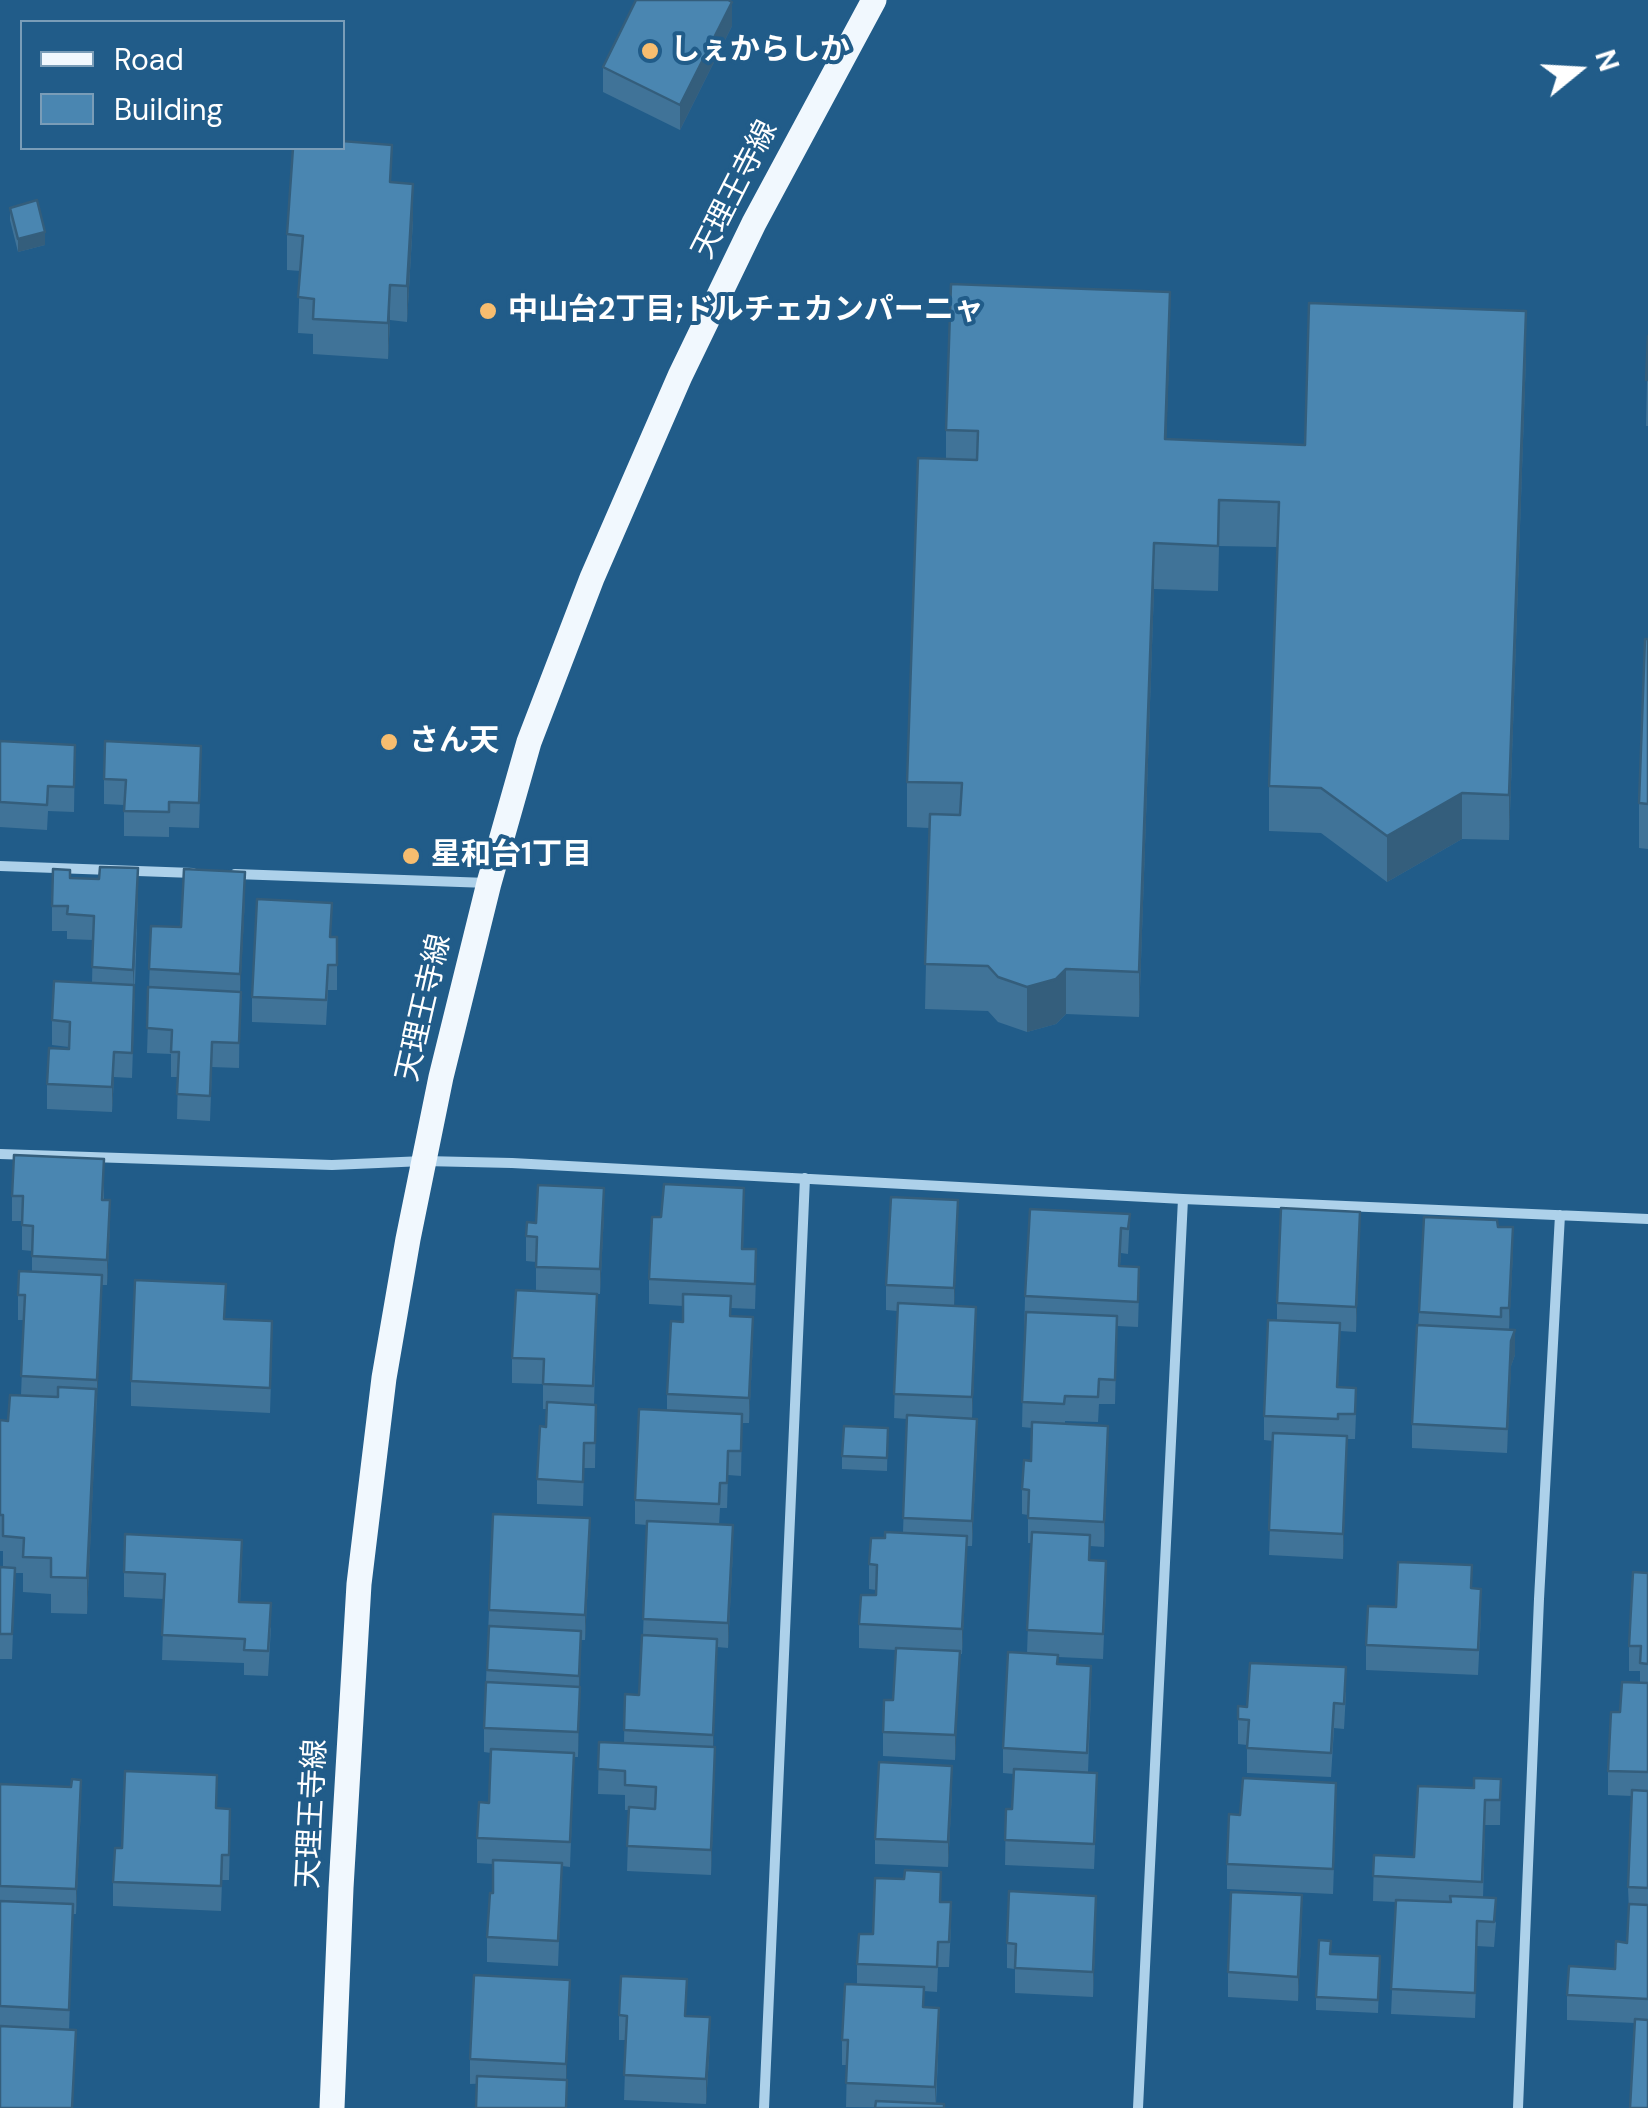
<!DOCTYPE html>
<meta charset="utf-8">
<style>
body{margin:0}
#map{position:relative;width:1648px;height:2108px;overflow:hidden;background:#215c89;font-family:"DM Sans",sans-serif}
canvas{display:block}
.legend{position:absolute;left:20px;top:20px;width:325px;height:130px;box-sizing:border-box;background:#215c89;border:2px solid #7a9db8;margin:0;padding:12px 18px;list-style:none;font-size:30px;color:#fff}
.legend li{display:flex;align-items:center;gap:20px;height:50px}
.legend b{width:50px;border:2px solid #7a9db8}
.north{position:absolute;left:1528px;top:20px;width:100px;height:100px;-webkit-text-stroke:8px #215c89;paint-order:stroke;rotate:72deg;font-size:28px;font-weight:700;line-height:40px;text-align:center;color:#fff}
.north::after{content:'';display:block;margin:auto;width:35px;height:45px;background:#fff;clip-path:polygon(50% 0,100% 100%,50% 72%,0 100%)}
</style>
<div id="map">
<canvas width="1648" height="2108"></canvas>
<ul class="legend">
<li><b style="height:12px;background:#f1f8fe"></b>Road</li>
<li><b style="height:28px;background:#4a86b1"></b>Building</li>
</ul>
<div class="north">N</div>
</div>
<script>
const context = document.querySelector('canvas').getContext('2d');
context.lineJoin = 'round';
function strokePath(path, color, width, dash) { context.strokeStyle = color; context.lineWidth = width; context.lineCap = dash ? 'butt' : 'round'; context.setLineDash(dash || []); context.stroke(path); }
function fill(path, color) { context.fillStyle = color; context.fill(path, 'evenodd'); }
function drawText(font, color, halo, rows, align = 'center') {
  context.font = font + ' "DM Sans","Noto Sans JP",sans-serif'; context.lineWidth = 8; context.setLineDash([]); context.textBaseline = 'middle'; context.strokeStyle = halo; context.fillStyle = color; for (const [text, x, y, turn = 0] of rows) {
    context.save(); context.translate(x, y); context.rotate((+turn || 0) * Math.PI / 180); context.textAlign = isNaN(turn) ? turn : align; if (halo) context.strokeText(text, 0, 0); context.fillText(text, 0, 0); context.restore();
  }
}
strokePath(new Path2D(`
 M0,866l193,7
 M235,874l253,9
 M0,1154l332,11 92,-4 88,2 671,36 465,20
 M764,2108l41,-930
 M1138,2108l45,-909
 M1518,2108l21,-509 21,-384`), '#add1ea', 10);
strokePath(new Path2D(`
 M332,2108l9,-220 18,-304 25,-206 24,-139 33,-162 48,-194 40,-141 63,-164 88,-202 74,-153 120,-223`), '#f1f8fe', 25);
fill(new Path2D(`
 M732,26l-52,104 -77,-38v-25z
 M392,183l21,37 -6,102 -17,-2 -2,39 -75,-5v-20l-15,-1 2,-62 -13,-1v-36z
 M10,208l35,37 -27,7 -8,-32z
 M1648,336v90h-2z
 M1170,337l-4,102 139,6 221,-89 -17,484 -47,-1 -75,43 -66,-49 -52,-2v-45l8,-239 -58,-1 -1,45 -64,-2 -15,428 -73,-3 -10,10 -29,8 -29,-10 -10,-11 -63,-2 4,-181 -22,-1v-45l39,-323v-29z
 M1648,639v210l-9,-1v-45z
 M0,741l75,4 -1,67 -26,-1 -1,19 -47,-3z
 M201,771l-2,57 -30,-1v10l-45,-1v-31l-20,-1v-25z
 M70,878l68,15 -6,185 -18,-1 -2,35 -65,-3v-25l22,-35v-2l-17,-2v-25l40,-37 1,-43 -26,-1v-8h-15v-25z
 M245,897l-5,95 -1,76 -27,-1 -2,54 -33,-2 1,-42h-7v-23l-24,-1 4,-127 30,1z
 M332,937h5v53h-9l-2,35 -74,-3v-25z
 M104,1184v16l6,25 -3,60h-5l-15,329 -36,-1v-19l-28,-2v-19h-8l-3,86h-12v-92h3v-16h-3v-131l8,1 13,-26 3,-75h-6v-25l14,-23v-21l-10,-1v-29h-10v-25z
 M604,1213l-4,81h-3l-3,111h2l-1,63h-11l-1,38 -46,-2v-25l9,-52v-18h-3v-25l-31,-1v-25l24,-67v-29l-10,-1v-25l10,-13z
 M744,1213l-1,36 13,25 -1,35 -24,-1v8l22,25 -4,82h-7l-1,53 -13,-1 -1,33h-7l-1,17 14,25 -5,98 -11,-1 -4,100 2,25 -4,103 -84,-4 2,-61h-4v-15l-27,-1 1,-52 25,1 1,-49 14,1 4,-60 4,-110 -12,-1v-24l32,-90v-16l16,-72v-16l-34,-2v-25z
 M1130,1214l-2,40 -7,-1 -1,13 19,26 -1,35 -21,-1 -2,78h-16l-1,18 -33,-1v3l43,27 -4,96 -14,-1v14l16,26 -3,73 -45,-2v7l33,27 -3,81 9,25 -3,72 -89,-4 1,-56h6l2,-35 -11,-1v-25l24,-95 4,-110h-3v-28l-6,-1v-25l9,-28 1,-33 -10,-1 3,-131z
 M958,1225l-4,81 22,26 -4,86 5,26 -5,102h-5l-5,108h-2l-5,106 -72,-4v-24l10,-32 3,-50 -37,-2v-24l17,-29v-5l-7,-1v-25l16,-26 18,-6 4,-113 -13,-1 3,-107 -11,-1v-25z
 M1498,1227l15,25 -4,78 6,25 -4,11 -4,87 -95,-5v-24l7,-112z
 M1360,1237l-4,95 -16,-1 -2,56 18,26 -1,26h-8l-4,120 -74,-4 4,-114 -9,-1v-24l13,-96v-17z
 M226,1319l46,27 -2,67 -139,-7v-25z
 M888,1428l-1,43 -45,-2v-13z
 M590,1543l-5,97h-4l-3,117h-4l-4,110 -8,-1 -4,100 -71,-4v-25l6,-44v-29l-16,-1v-25l12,-35 2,-50 -7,-1v-24l5,-118z
 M242,1565l-2,37 31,26 -3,48 -24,-1v-12l-82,-3 2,-61 -40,-2v-25z
 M1648,1573v535l-13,-85 -68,-3v-25l48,-26 12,-26 2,-31 -1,-25 4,-91 -24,-1v-24l12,-59 20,-30v-11h-11v-25z
 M1396,1607l85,7 -3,61 -112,-5v-25z
 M1346,1692l-2,37 -10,-1 -3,49 -84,-4v-28l-9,-1v-25l9,-12z
 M1501,1779l-1,46h-15l-2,73 13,25 -2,24 -17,-1 -2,72 -84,-4 5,-112 -23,-1 1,-46 40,2 60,-69z
 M0,1784l81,21 -5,109h-3l-4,116 7,25 -76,53z
 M952,1791l-4,76 -73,-3v-25z
 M217,1808l13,26 -1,46h-7l-1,31 -108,-5v-24l9,-34z
 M1336,1808l-3,86 -106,-5v-25l13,-49z
 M941,1902l10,25 -2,40h-11l-1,25 -13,-1v16l15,26 -3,71 8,4 -98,-1 1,-42h-5v-25l15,-56v-20l16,-30z
 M1096,1920l-3,77 -78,-4v-24l-8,-1v-25z
 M1302,1920l-4,81 -70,-4v-25z
 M1380,1956l-2,57 -62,-3v-13z
 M570,2004l-4,76 -96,4v-25z
 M619,2015l67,1 24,26 -4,62 -82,-4 2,-60h-7z`), '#407398');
fill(new Path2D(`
 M732,2v24l-52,104v-25z
 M413,184v36l-6,102v-36z
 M45,232v13l-27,7v-13z
 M390,285v35l-2,39v-36z
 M1170,292v45l-5,147v-45z
 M1526,311v45l-17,484v-45z
 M1154,543v46l-15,428v-45z
 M1462,793v46l-75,43v-46z
 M138,868v25l-5,101v-24z
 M245,872v25l-5,102v-25z
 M1066,969v45l-10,10 -29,8v-45z
 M114,1052v25l-2,35v-25z
 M604,1188v25l-4,81v-25z
 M110,1200v25l-3,60v-25z
 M958,1200v25l-4,88v-25z
 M1360,1212v25l-4,95v-25z
 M1513,1227v25l-4,80v-24z
 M102,1275v25l-5,105v-25z
 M976,1307v25l-4,90v-25z
 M753,1317v24l-4,82v-25z
 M1515,1330v25l-4,11 -4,87 4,-112z
 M96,1389v36l-9,189v-36z
 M977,1419v25l-5,102v-25z
 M1108,1426v25l-4,96v-25z
 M1347,1436v25l-4,98v-25z
 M590,1518v25l-5,97v-25z
 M733,1525v25l-5,98v-25z
 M967,1536v25l-5,93v-25z
 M581,1631v25l-3,101 1,-81z
 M717,1639v25l-4,96v-25z
 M960,1651v25l-5,84v-25z
 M715,1747v25l-4,103v-25z
 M952,1766v25l-4,76v-25z
 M81,1780v25l-5,109v-25z
 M1302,1895v25l-4,81v-24z
 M1096,1896v24l-3,77v-25z
 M570,1980v24l-4,85v-25z
 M939,2008v25l-4,75v-21z
 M710,2017v25l-4,62v-25z`), '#345e7c');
const building = new Path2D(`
 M636,0h92l4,2 -52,103 -77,-38z
 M342,141l50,4 -2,37 23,2 -6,102 -17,-1 -2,38 -75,-4 1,-20 -16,-2 5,-61 -16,-2 6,-86h49z
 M37,200l8,32 -27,7 -8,-31z
 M951,284l219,8 -5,147 140,6 4,-142 217,8 -17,484 -47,-2 -75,43 -66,-48 -52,-2 10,-284 -60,-2 -1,46 -64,-3 -15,429 -73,-3 -10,10 -29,8 -29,-10 -10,-11 -63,-2 5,-150 30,1 2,-32 -55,-1 11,-324 59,2 1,-29 -32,-1z
 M1648,336v44h-2z
 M1645,639h3v165l-9,-1z
 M0,741l75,4 -1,42 -26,-1 -1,19 -47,-3z
 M105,741l96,5 -2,57 -30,-1v10l-45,-1 2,-31 -22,-1z
 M100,867l38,1 -5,102 -41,-3 2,-51 -27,-2 1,-8h-16l1,-37 17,1v8l29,1z
 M184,869l61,3 -5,102 -91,-5 2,-43 30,1z
 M257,899l75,4 -2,34h7v28h-9l-2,35 -74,-3z
 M54,981l80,4 -2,68 -18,-1 -2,35 -65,-3 2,-36 20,1 1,-27 -18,-2z
 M148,987l93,5 -2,51 -27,-1 -2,54 -33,-2 2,-42h-8l1,-22 -25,-2z
 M14,1155l90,4 -2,41h8l-3,60 -75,-4 1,-30 -11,-1 1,-29h-11z
 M664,1184l80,4 -2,61h14l-1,35 -106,-5 3,-62h9z
 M538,1185l66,3 -4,81 -64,-2 1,-30 -11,-1 1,-14 9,1z
 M891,1197l67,3 -4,88 -68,-3z
 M1281,1208l79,4 -4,95 -79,-4z
 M1030,1209l100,5 -2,15 -7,-1 -2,38 20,1 -1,35 -113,-6z
 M1424,1217l73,3 1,7h15l-4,81h-8v9l-82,-5z
 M19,1271l83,4 -5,105 -76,-4 4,-81h-7z
 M135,1280l91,4 -2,35 48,2 -2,67 -139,-7z
 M516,1290l81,4 -4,92 -50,-2 1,-25 -32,-1z
 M683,1294l48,2 -1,20 23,1 -4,81 -82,-4 4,-73 12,1z
 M898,1303l78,4 -4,90 -78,-3z
 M1026,1312l91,4 -2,64 -16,-1 -1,18 -33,-1 -1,8 -42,-2z
 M1268,1320l72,3 -3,64 19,1 -1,26h-17v5l-74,-3z
 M1417,1325l98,5 -4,11 -4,88 -95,-5z
 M58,1387l38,2 -9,189 -36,-1v-19l-28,-1 1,-19 -21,-2v-21h-3v-95l8,1 2,-26 48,2z
 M547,1402l49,3 -1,38h-11l-1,39 -46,-3 3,-53 6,1z
 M639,1409l103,5 -1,37h-13l-1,32h-7l-1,21 -84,-4z
 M907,1415l70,4 -5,102 -69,-3z
 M1032,1422l76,4 -4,96 -76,-4 1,-28 -7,-1 2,-29 7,1z
 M844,1426l44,2 -1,30 -45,-2z
 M1273,1433l74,3 -4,98 -74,-4z
 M493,1514l97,4 -5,97 -96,-5z
 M647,1521l86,4 -5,98 -85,-4z
 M885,1532l82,4 -5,93 -103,-5 2,-29h15l1,-30 -8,-1 2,-26h14z
 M1032,1532l58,3 -1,25 17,1 -3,73 -76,-4z
 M125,1534l117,6 -3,62 32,1 -3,48 -24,-1 1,-11 -83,-4 3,-61 -41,-2z
 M1398,1562l74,3 -1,23 10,1 -3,61 -112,-5 2,-39 28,1z
 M0,1567l15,1 -3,66h-12z
 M1633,1572l15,1v91l-8,-1 1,-17h-12z
 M489,1626l92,5 -2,45 -92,-6z
 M642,1635l75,4 -4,96 -89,-5 1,-36 14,1z
 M896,1648l64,3 -5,84 -72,-3 1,-32h9z
 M1008,1652l50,3 -1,9 34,2 -4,87 -84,-5z
 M1250,1663l96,4 -2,37 -10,-1 -3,50 -84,-5 2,-28 -11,-1v-13l9,1z
 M486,1682l94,5 -2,45 -94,-4z
 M1622,1682l26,1v89l-40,-1 3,-59h9z
 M599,1742l116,5 -4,103 -84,-4 2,-39 26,2 1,-22 -31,-2v-14l-27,-2z
 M491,1749l83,4 -4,89 -93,-4 2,-36 10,1z
 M879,1762l73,4 -4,76 -73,-3z
 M1014,1769l83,4 -3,71 -89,-4 1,-31h6z
 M125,1771l92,4 -1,33 14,1 -1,46h-7l-1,31 -108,-4 2,-34h7z
 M1243,1778l93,5 -3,86 -106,-5 2,-50 11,1z
 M1474,1778l27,1 -1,21h-15l-3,82 -109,-6 1,-21 40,2 4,-71 56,2z
 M72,1779l9,1 -5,109 -76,-3v-102l71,3z
 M1632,1790l16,1v97l-20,-1z
 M493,1860l69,3 -4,78 -71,-4 3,-44h3z
 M905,1870l36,2 -1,30h11l-2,40h-11l-1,25 -80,-3 2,-30h14l2,-56 29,1z
 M1009,1891l87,5 -3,76 -78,-4 1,-24 -9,-1z
 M1231,1892l71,3 -4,82 -70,-5z
 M1450,1896l46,2 -2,24 -17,-1 -2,72 -84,-4 5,-89 55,2z
 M0,1901l73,3 -4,106 -69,-4z
 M1629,1904l19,1v94l-81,-4 2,-29 46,3 1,-28 11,2z
 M1319,1940l12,1 -1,13 50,2 -2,44 -62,-3z
 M474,1975l96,5 -4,84 -96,-5z
 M621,1976l66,3 -2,37 25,1 -4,62 -82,-4 3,-59 -8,-1z
 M845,1984l79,3 -1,20 16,1 -4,79 -89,-4 2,-43h-6z
 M1635,2019l13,1v88h-18z
 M0,2026l76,4 -4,78h-72z
 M477,2076l90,4 -1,28h-90z
 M876,2101l68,3v4h-69z`);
fill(building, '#4a86b1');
strokePath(building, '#345e7c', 2.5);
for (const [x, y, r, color] of [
 [650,51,10,"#f7bd6f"],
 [488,311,10,"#f7bd6f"],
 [389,742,10,"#f7bd6f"],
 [411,856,10,"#f7bd6f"]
]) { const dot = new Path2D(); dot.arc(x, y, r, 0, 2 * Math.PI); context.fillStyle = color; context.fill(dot); strokePath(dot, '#215c89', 4); }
drawText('bold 30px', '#fff', '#215c89', [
 ["しぇからしか",670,51],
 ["中山台2丁目;ドルチェカンパーニャ",508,311],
 ["さん天",409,742],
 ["星和台1丁目",431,856]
], 'left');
drawText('30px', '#fff', '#215c89', [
 ["天理王寺線",736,190,-63],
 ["天理王寺線",425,1008,-77],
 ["天理王寺線",313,1814,-87]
]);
</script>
